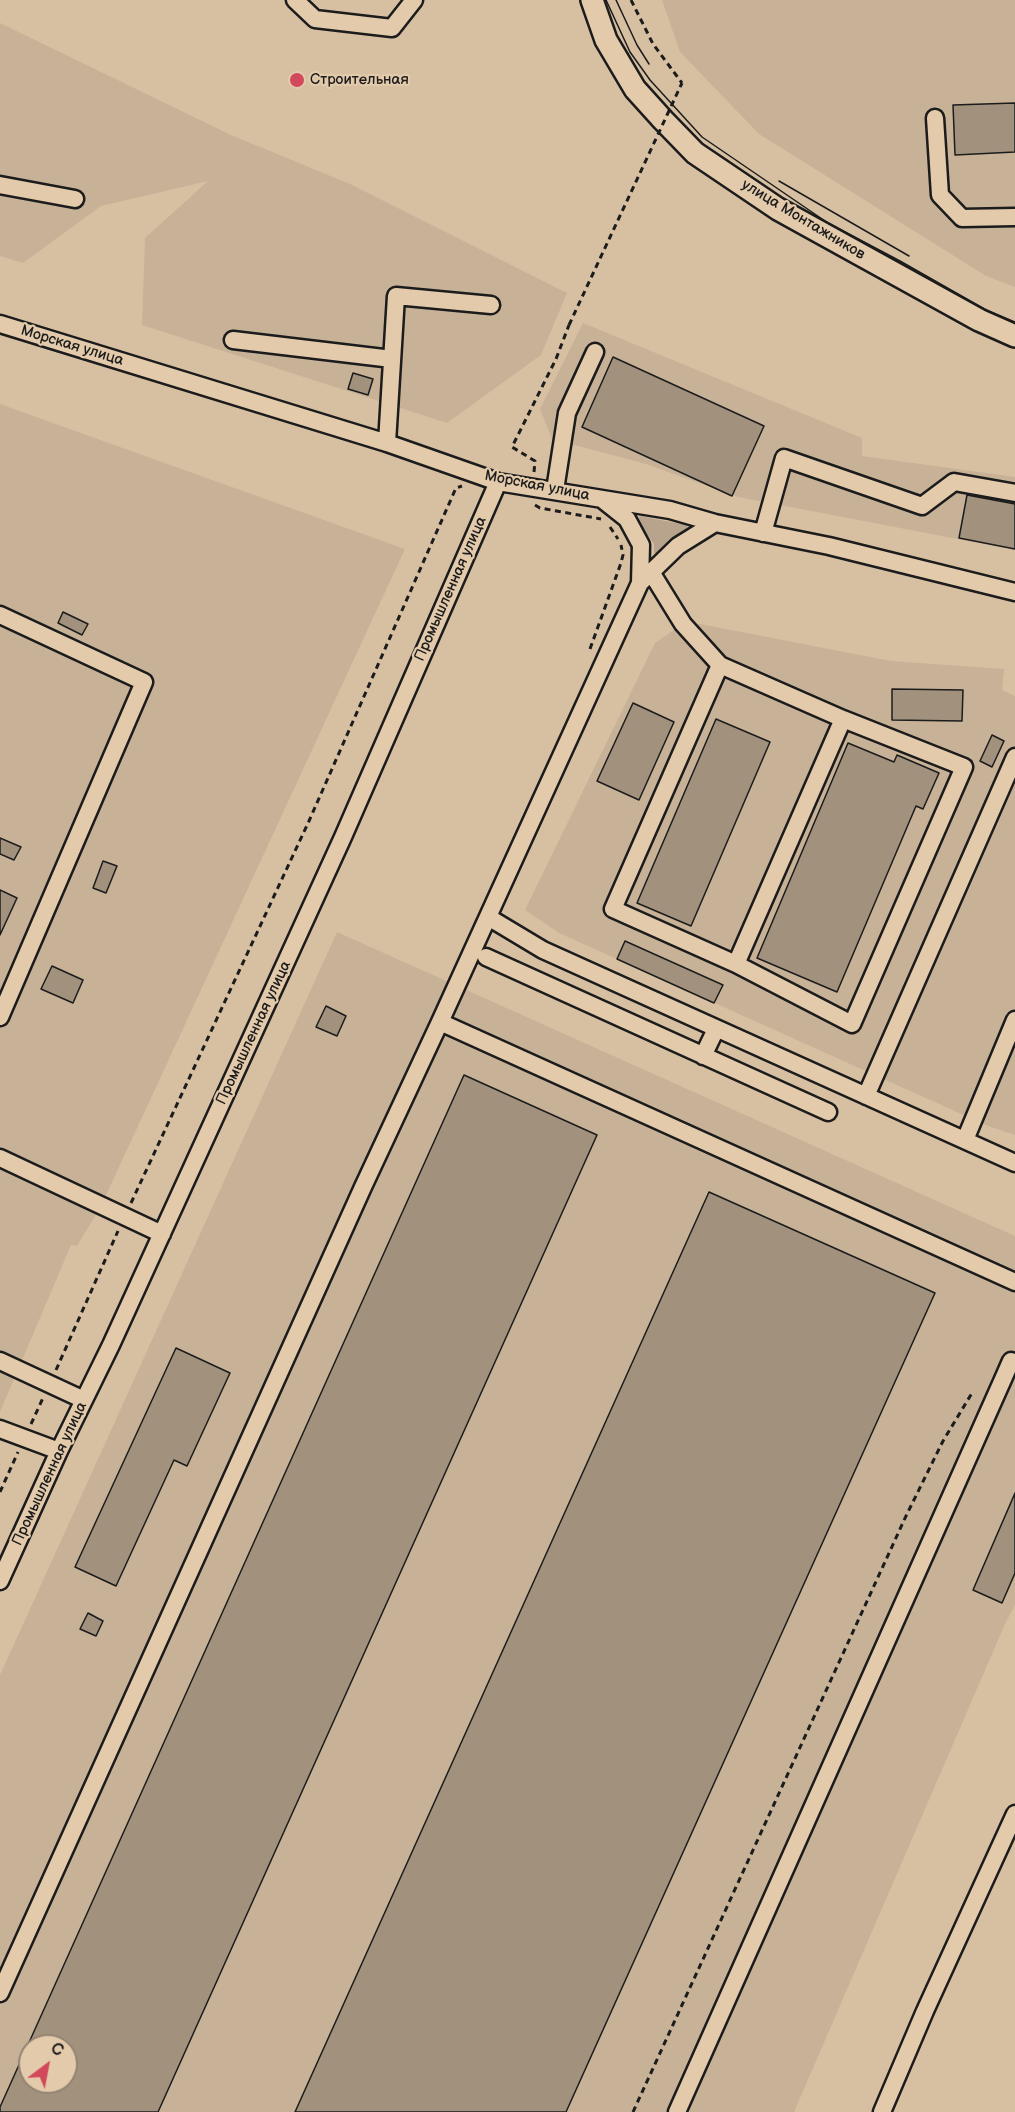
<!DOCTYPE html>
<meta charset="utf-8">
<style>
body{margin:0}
#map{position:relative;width:1015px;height:2112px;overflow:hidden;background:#d7c0a2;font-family:"Balsamiq Sans",sans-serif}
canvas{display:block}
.north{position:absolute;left:18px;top:2034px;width:60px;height:60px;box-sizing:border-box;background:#e3caab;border:2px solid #938472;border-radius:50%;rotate:32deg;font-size:16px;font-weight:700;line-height:24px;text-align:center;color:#1c1c1c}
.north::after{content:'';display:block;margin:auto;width:21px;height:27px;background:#d1495b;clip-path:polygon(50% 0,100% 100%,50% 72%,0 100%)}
</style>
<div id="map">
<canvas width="1015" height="2112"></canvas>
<div class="north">С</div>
</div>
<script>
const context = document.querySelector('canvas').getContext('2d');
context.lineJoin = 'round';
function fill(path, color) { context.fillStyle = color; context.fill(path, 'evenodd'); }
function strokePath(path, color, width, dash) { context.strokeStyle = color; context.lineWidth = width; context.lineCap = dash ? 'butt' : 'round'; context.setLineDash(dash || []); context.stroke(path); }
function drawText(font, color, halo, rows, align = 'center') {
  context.font = font + ' "Balsamiq Sans",sans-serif'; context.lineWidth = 4.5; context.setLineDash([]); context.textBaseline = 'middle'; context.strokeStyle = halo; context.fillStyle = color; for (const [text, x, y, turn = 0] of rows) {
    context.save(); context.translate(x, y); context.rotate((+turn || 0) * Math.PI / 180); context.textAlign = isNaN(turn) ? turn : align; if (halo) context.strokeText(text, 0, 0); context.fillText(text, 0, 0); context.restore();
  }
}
fill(new Path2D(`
 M662,0h353v287l-29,-11 -227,-142 -79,-82z
 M0,23l231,112 119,49 217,109 -26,62 -94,68 -305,-98 3,-87 63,-57 -107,25 -78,57 -23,-7z
 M583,323l279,115v18l153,21v73l-277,-53 -92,-33 -94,-25 -12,-30z
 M0,404l405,145 -304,657 -24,40 -6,-1 -71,167z
 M683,624h17l191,37 113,8 -2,21 13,6v439l-27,-9 -429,-193 -34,-23 130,-267z
 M337,932l678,304v369l-10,19 -211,488h-794v-437zM30,2046h36v36h-36z`), '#c7b297');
fill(new Path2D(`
 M640,516l46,9 5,5 -28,17 -5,8 -4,-2v-9l-17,-25z`), '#b8a48c');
const building = new Path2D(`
 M1015,103v49l-60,3 -2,-50z
 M613,357l151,69 -32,70 -150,-69z
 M353,373l20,6 -5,16 -20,-6z
 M967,495l48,9v45l-56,-11z
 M63,612l25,12 -6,11 -24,-12z
 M892,689l71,1 -1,31 -70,-1z
 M633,703l41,19 -35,78 -42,-19z
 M716,719l54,23 -79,184 -54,-23z
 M992,735l12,6 -12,26 -12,-6z
 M848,743l46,19 3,-7 42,18 -16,36 -7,-3 -79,186 -80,-34z
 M0,838l21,9 -7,13 -14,-6z
 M103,861l14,5 -11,27 -13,-5z
 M0,890l17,8 -17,37z
 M625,941l98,44 -9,18 -97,-44z
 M52,966l31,14 -10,23 -32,-14z
 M326,1006l20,10 -9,20 -21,-9z
 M464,1075l133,60 -439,977h-158v-5zM30,2046h36v36h-36z
 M709,1192l226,101 -369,819h-271z
 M176,1348l54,25 -43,93 -13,-6 -58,126 -41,-19z
 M1015,1493v80l-13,30 -29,-13z
 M88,1613l15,8 -7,15 -16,-7z`);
fill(building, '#a2927d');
strokePath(building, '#1c1c1c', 1.5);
const minor = new Path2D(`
 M295,0l20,19 77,9 22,-28
 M935,118l5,77 22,23 53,-1
 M0,185l75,14
 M0,324l387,119 111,39 172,28 45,13 114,23 186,46
 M233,340l159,19
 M387,443l9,-147 95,9
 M555,490l12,-77 28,-61
 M603,500l24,19 14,26 -1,38
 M763,533l21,-75 138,48 32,-24 61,11
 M651,572l32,52 37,41 123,54 -107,245
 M0,615l144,67 -144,335
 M720,665l-107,244 123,55 116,60 112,-257 -121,-48
 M488,917l55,33 472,213
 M486,957l342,155
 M440,1022l575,260
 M703,1056l13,-27
 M866,1096l149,-339
 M965,1140l50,-120
 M0,1158l162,76
 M0,1361l84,39
 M0,1429l59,22
 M0,1581l59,-130 52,-106 232,-508 155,-355
 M0,1993l363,-806 77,-165 200,-439 38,-37 37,-23
 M677,2112l327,-735 7,-16 4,2
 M882,2112l43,-101 90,-197`);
const major = new Path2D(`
 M592,0l14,40 29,49 28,31 32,33 83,56 201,111 36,16`);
strokePath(minor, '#1c1c1c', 21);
strokePath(major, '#1c1c1c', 26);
strokePath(new Path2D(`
 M631,0l22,44 29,39
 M534,472l1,-11 -23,-14 44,-88 13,-34
 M535,505l5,3 61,11
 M610,527l8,12
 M590,649l31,-86 2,-8 -2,-10
 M131,1203l178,-382 147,-333 6,-2
 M56,1370l62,-139
 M31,1424l12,-26
 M0,1492l18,-40
 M633,2112l273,-596 37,-75 29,-48`), '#1c1c1c', 3, [6, 4.5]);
strokePath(minor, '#e3caab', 16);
strokePath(major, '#e3caab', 21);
strokePath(new Path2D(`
 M606,0l24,52 20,28 52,57 126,86 72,38 86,49 29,12
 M616,0l21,45 12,19
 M779,181l130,75`), '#1c1c1c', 1.5);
strokePath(new Path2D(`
 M569,325l113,-242`), '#1c1c1c', 3, [6, 4.5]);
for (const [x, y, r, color] of [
 [297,80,8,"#d1495b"]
]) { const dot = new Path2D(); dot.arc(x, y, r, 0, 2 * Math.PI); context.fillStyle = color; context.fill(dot); strokePath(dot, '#e3caab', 2); }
drawText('15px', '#1c1c1c', '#e3caab', [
 ["Строительная",310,80]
], 'left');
drawText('15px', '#1c1c1c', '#e3caab', [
 ["улица Монтажников",803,220,31],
 ["Морская улица",72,346,17],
 ["Морская улица",537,486,11],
 ["Промышленная улица",451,589,-66],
 ["Промышленная улица",254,1033,-65],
 ["Промышленная улица",50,1474,-65]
]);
</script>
